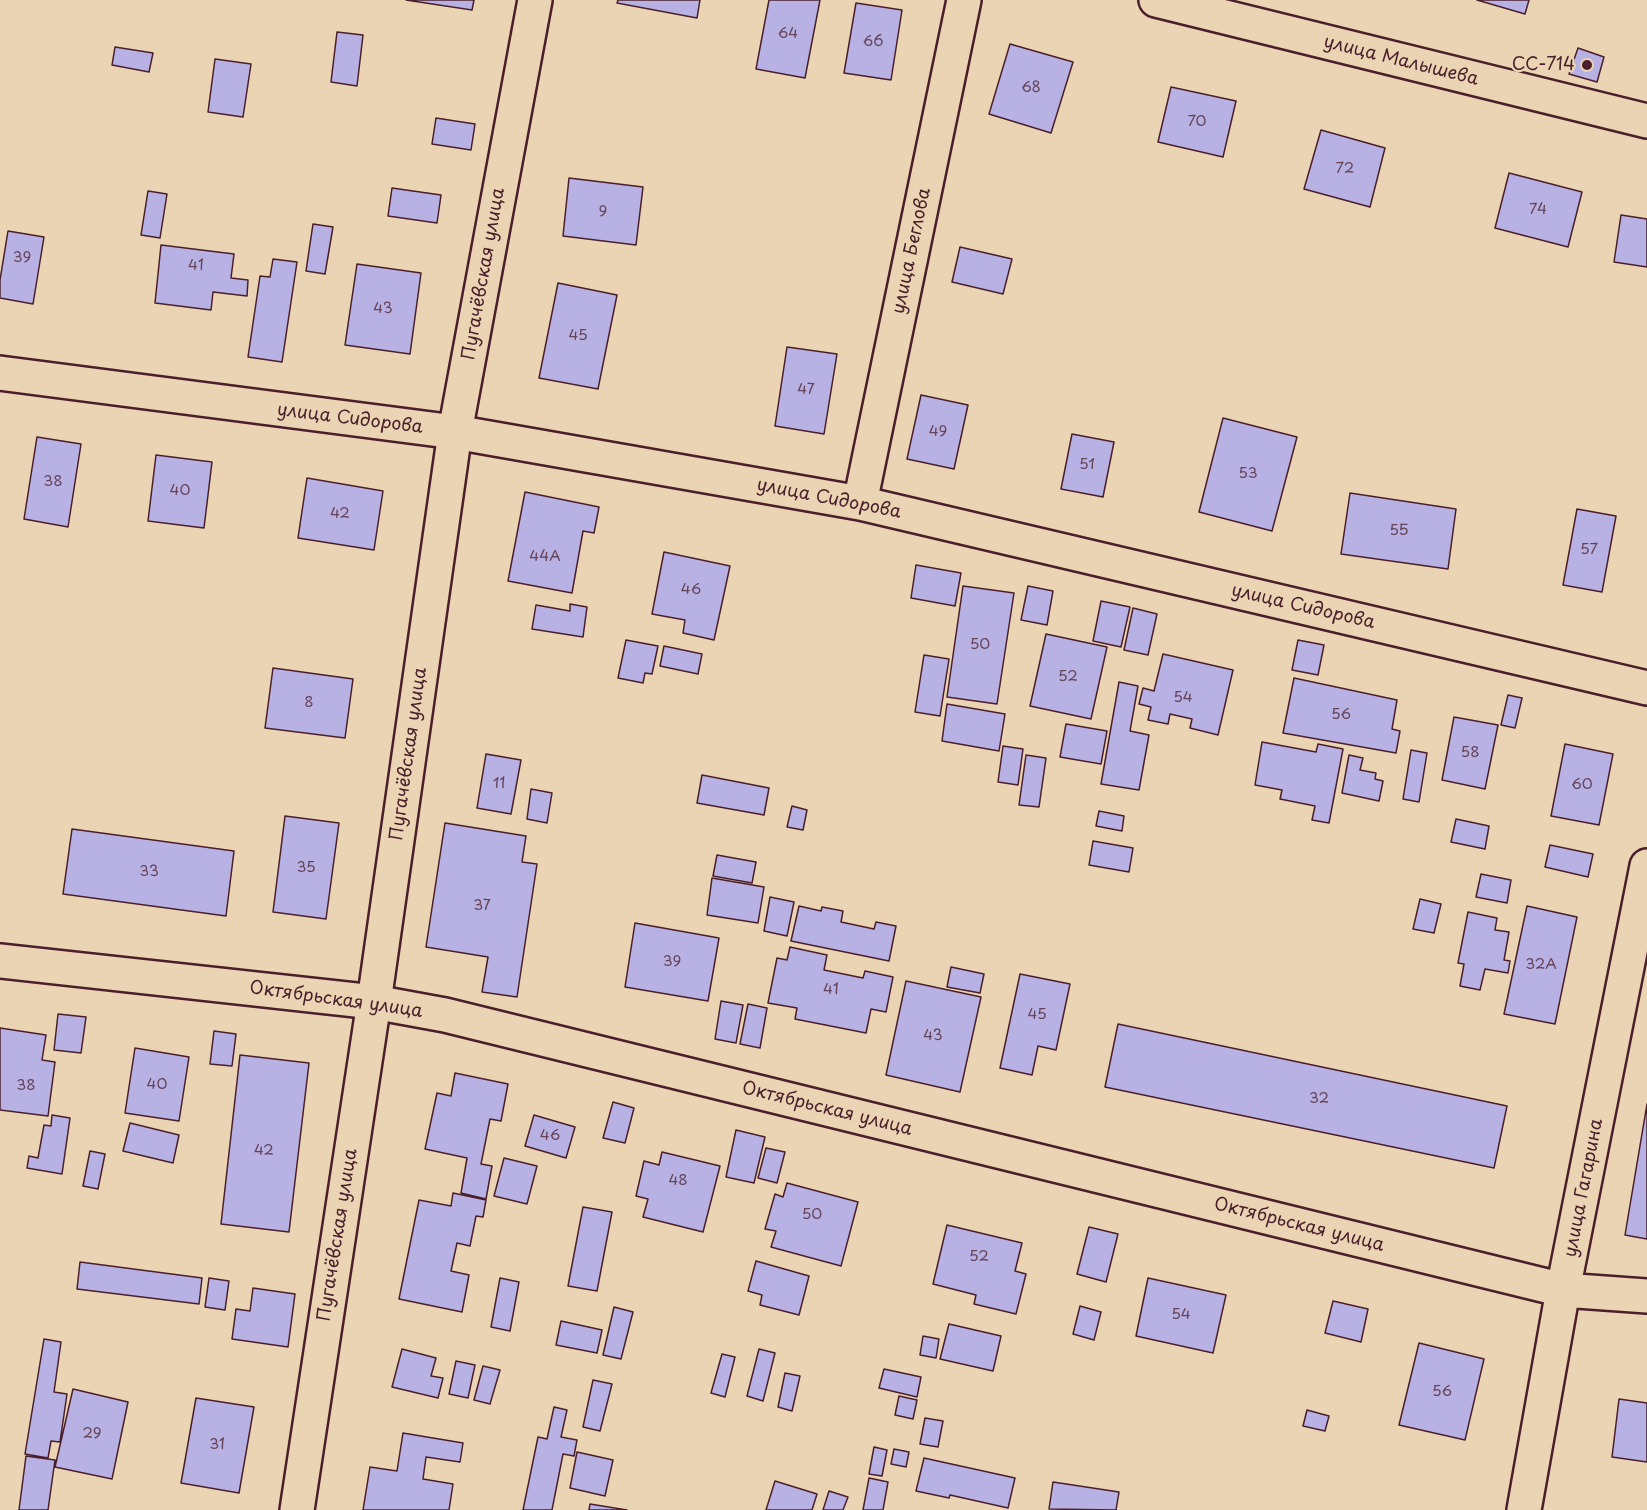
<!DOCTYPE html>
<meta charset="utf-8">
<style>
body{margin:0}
canvas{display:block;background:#ebd4b3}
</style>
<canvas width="1647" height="1510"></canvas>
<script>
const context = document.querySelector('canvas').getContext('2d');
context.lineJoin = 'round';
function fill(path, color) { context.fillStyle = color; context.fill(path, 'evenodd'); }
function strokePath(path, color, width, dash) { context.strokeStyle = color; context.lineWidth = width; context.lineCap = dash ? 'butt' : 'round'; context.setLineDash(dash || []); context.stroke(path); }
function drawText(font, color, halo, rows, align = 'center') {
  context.font = font + ' "Playpen Sans",sans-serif'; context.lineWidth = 4.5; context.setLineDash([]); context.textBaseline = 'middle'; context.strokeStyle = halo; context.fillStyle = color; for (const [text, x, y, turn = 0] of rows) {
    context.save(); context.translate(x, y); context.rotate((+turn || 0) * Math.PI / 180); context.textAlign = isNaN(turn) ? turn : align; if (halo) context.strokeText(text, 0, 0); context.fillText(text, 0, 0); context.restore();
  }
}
const building = new Path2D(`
 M406,0h68l-2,10z
 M618,0h82l-3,18 -80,-15z
 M769,0h51l-15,78 -49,-9z
 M1477,0h52l-4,14z
 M856,3l46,7 -11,70 -47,-7z
 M337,32l26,3 -6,51 -26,-4z
 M1010,44l63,18 -22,71 -62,-19z
 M115,47l38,6 -4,19 -37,-7z
 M1578,48l26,9 -7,25 -28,-8z
 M215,59l36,5 -8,53 -35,-5z
 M1171,87l65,14 -13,56 -65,-15z
 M436,118l39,6 -4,26 -39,-6z
 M1321,130l64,18 -15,59 -66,-18z
 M1509,173l73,19 -14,55 -73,-19z
 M569,178l74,9 -7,58 -73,-9z
 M392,188l49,7 -4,28 -49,-7z
 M148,191l19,3 -7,44 -19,-3z
 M1621,215l26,4v48l-33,-5z
 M313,224l20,3 -8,47 -19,-3z
 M8,231l36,6 -11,67 -33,-6v-18z
 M161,245l73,9 -3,24 17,2 -1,16 -34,-4 -2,18 -56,-7z
 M960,247l52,12 -9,35 -51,-12z
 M273,259l24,3 -15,100 -34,-5 12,-81 10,1z
 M357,264l64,9 -11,81 -65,-9z
 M558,283l59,12 -19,94 -59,-11z
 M787,347l50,7 -13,80 -49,-8z
 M921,395l47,10 -14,64 -47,-10z
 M1223,418l74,19 -25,94 -73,-19z
 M1072,434l42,8 -11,55 -42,-8z
 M37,437l44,7 -13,83 -44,-8z
 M156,455l56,7 -8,66 -56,-7z
 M307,478l76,13 -9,59 -76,-12z
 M525,492l74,15 -5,26 -11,-2 -11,62 -64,-12z
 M1350,493l106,16 -8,60 -107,-15z
 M1577,509l39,7 -14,76 -39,-7z
 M664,552l66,14 -16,74 -31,-7 2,-13 -33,-6z
 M916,565l45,8 -6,33 -44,-8z
 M963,586l51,7 -17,111 -50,-7z
 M1028,586l25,5 -6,34 -26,-5z
 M1101,601l29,6 -9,40 -28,-6z
 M570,604l17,3 -4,30 -51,-8 4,-24 34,6z
 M1133,608l24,6 -9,41 -24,-5z
 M1046,634l61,13 -16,72 -61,-13z
 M626,640l32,6 -6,28 -7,-1 -2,10 -25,-5z
 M1298,640l26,5 -6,30 -26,-5z
 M664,646l38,8 -4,20 -38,-8z
 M1163,654l70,16 -15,65 -28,-7 2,-9 -22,-5 -2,10 -20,-4 3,-13 -12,-3 4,-16 11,3z
 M924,655l25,4 -9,57 -25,-4z
 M273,668l80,11 -8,59 -80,-10z
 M1294,678l103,22 -5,29 8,2 -4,22 -113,-20z
 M1119,682l19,4 -8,45 19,4 -10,55 -38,-6z
 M1508,695l14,3 -7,30 -14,-3z
 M947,704l58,10 -6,37 -57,-10z
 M1454,717l44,8 -13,64 -43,-9z
 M1066,724l41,7 -6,33 -41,-7z
 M1262,742l54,10 2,-8 25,5 -14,74 -17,-3 3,-14 -35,-7 2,-9 -27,-5z
 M1565,744l48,10 -14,71 -48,-9z
 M1003,746l20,3 -5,36 -20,-3z
 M1411,750l16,3 -8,49 -16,-3z
 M486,754l35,6 -10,54 -34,-6z
 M1026,755l20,3 -7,49 -20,-2z
 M1349,755l14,3 -3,12 16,3 -1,6 8,2 -4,20 -37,-8z
 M702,775l67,13 -5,27 -67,-12z
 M531,789l21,4 -5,30 -20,-4z
 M792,806l15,4 -4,20 -16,-3z
 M1099,811l25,5 -2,15 -26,-5z
 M285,816l54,7 -13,96 -53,-7z
 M1456,819l33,7 -4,23 -34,-7z
 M445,823l81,13 -4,26 15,2 -20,133 -35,-5 6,-35 -62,-10z
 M72,829l162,22 -8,65 -163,-22z
 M1093,841l40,7 -4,24 -40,-7z
 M1550,845l43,9 -5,23 -43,-10z
 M717,855l39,7 -4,21 -39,-7z
 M1481,874l30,6 -4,23 -31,-6z
 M712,878l52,9 -6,36 -51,-8z
 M770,897l24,5 -7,34 -23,-5z
 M1420,899l21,5 -7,29 -21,-4z
 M799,906l22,5 1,-4 21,4 -2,11 33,7 2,-7 20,4 -7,35 -98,-20z
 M1527,906l50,11 -22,107 -51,-10z
 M1468,912l29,6 -2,12 14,2 -5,28 6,1 -2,12 -23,-4 -5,21 -20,-4 4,-22 -6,-1z
 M635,923l84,15 -11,63 -83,-14z
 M790,947l37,8 -3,15 39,8 2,-7 28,6 -7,35 -15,-3 -5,24 -71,-14 2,-11 -29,-5 9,-45 10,2z
 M951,967l33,7 -4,19 -33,-6z
 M1020,974l50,10 -14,66 -18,-4 -6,29 -32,-7z
 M906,981l75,16 -21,95 -74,-17z
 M721,1001l22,4 -7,38 -21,-4z
 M748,1004l19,4 -7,40 -20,-4z
 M58,1014l28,3 -5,36 -27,-3z
 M1118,1024l389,82 -13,62 -389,-81z
 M0,1028l46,7 -4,25 13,2 -7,54 -48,-6z
 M214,1031l22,3 -4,32 -22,-2z
 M135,1048l54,9 -10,64 -54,-8z
 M240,1055l69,8 -20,169 -68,-8z
 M455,1073l53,11 -7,37 -11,-2 -9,45 11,2 -6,33 -25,-6 6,-35 -42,-9 12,-56 14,3z
 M613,1102l21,6 -9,35 -22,-5z
 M1647,1104v135l-22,-4z
 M52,1115l18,3 -8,56 -35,-6 2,-12 9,2 6,-33 7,1z
 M534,1115l41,12 -9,31 -41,-12z
 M130,1123l49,12 -6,28 -50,-12z
 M736,1130l29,7 -11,46 -28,-6z
 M766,1148l19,4 -8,31 -19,-5z
 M90,1151l15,3 -7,35 -15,-3z
 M662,1152l58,14 -17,66 -60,-15 5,-18 -12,-3 8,-35 15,4z
 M504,1158l33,8 -10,38 -33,-8z
 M787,1183l71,19 -17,64 -70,-19 5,-16 -11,-2 10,-35 8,3z
 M453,1193l33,7 -3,17 -7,-1 -6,30 -13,-3 -6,28 18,4 -7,37 -63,-13 20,-99 32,6z
 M583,1207l29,5 -15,79 -29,-5z
 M947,1225l75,18 -7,28 11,3 -10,40 -42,-10 2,-9 -43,-11z
 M1089,1227l29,7 -12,48 -29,-8z
 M756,1261l53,15 -10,39 -39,-10 2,-10 -14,-4z
 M80,1262l122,16 -3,26 -122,-15z
 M209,1278l20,3 -4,29 -20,-3z
 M500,1278l19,4 -9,49 -19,-4z
 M1148,1278l78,17 -13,58 -77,-17z
 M253,1288l42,6 -7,53 -56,-8 4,-30 14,2z
 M1333,1301l35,8 -7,33 -36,-9z
 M1080,1306l21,6 -7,28 -21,-6z
 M614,1307l19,5 -12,47 -18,-4z
 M561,1321l41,9 -5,23 -41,-8z
 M949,1324l52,12 -8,35 -53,-12z
 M923,1336l16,3 -3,19 -16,-3z
 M44,1339l17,3 -7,50 13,2 -7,48 -9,-1 -3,17 -23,-4z
 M1419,1343l65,16 -19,81 -66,-15z
 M402,1349l34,9 -5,18 12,2 -5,20 -46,-11z
 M759,1349l16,4 -12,48 -16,-5z
 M722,1354l13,3 -10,40 -14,-4z
 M456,1361l19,4 -7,33 -19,-4z
 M483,1366l17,4 -10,34 -16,-4z
 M884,1369l37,8 -4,20 -38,-9z
 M785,1373l15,3 -8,35 -14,-4z
 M593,1380l19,4 -12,47 -17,-4z
 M73,1389l55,13 -16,77 -57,-12z
 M899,1396l18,4 -4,19 -18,-4z
 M196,1398l58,9 -15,86 -58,-10z
 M1619,1399l28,4v59l-35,-5z
 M554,1407l13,3 -6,27 16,3 -3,16 -11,-2 -11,56h-29l15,-73 9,2z
 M1307,1410l22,6 -4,15 -22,-5z
 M925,1418l18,3 -5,26 -18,-3z
 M403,1433l60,10 -3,19 -34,-5 -3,22 30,5 -4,26h-86l7,-43 27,4z
 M874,1447l13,3 -5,26 -13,-2z
 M894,1449l15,3 -3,15 -15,-3z
 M577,1452l36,8 -8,36 -35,-8z
 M26,1456l29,4 -7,50h-29z
 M924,1458l91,20 -7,30 -58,-13 -1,3 -33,-7z
 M869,1478l19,4 -5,28h-20z
 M775,1481l42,13 -5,16h-46z
 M1053,1482l66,10 -3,18 -67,-1z
 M829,1491l19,6 -5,13h-20z
 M590,1504l37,6h-38z`);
fill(building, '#b8b2e4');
strokePath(building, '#4a1f2b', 1.5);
const minor = new Path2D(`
 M1156,0l491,121
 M0,373l455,59 405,71 787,185
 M860,503l104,-503
 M0,961l374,41 71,13 1118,275 84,6
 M1524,1510l39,-220 84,-424`);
const tertiary = new Path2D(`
 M297,1510l77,-508 81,-570 80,-432`);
strokePath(minor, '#4a1f2b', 38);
strokePath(tertiary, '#4a1f2b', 38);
strokePath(minor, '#ebd4b3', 33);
strokePath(tertiary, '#ebd4b3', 33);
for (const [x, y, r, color] of [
 [1587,65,6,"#4a1f2b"]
]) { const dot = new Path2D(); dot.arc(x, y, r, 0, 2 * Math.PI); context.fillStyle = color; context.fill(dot); strokePath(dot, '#ebd4b3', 2); }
drawText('15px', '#664459', null, [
 ["64",788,34],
 ["66",873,42],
 ["68",1031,88],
 ["70",1197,122],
 ["72",1345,169],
 ["74",1538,210],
 ["9",603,212],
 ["39",22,258],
 ["41",196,266],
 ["43",383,309],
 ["45",578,336],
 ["47",806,390],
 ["49",938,432],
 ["51",1087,465],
 ["53",1248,474],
 ["38",53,482],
 ["40",180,491],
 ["42",340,514],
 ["55",1399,531],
 ["57",1589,550],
 ["44А",545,557],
 ["46",691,590],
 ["50",980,645],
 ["52",1068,677],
 ["54",1183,698],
 ["8",309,703],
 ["56",1341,715],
 ["58",1470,753],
 ["11",499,784],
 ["60",1582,785],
 ["35",306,868],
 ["33",149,872],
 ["37",482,906],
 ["39",672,962],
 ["32А",1541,965],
 ["41",831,990],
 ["45",1037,1015],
 ["43",933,1036],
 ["40",157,1085],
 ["38",26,1086],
 ["32",1319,1099],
 ["46",550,1136],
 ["42",264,1151],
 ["48",678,1181],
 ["50",812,1215],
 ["52",979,1257],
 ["54",1181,1315],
 ["56",1442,1392],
 ["29",92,1434],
 ["31",217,1445]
]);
drawText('18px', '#4a1f2b', '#ebd4b3', [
 ["улица Малышева",1401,61,14],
 ["улица Беглова",912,251,-78],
 ["Пугачёвская улица",484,274,-80],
 ["улица Сидорова",350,419,7],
 ["улица Сидорова",829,499,11],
 ["улица Сидорова",1303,607,13],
 ["Пугачёвская улица",409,754,-82],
 ["Октябрьская улица",336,1000,8],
 ["Октябрьская улица",827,1109,14],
 ["улица Гагарина",1584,1188,-79],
 ["Октябрьская улица",1299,1225,14],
 ["Пугачёвская улица",338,1235,-81]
]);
drawText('18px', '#4a1f2b', '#ebd4b3', [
 ["СС-714",1575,65]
], 'right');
</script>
